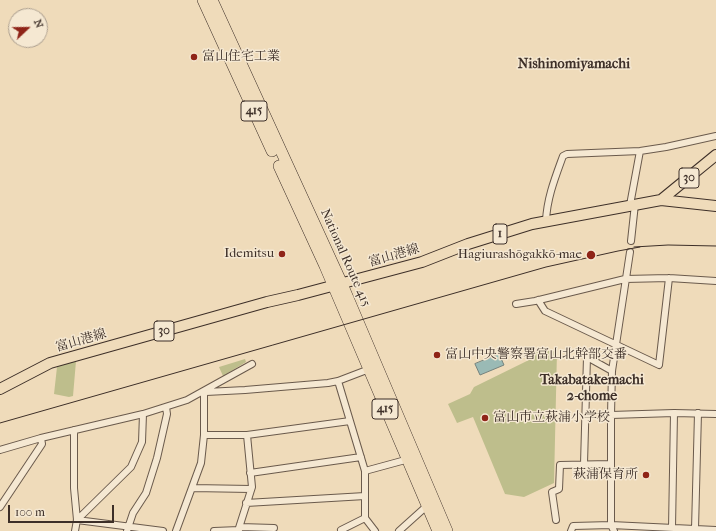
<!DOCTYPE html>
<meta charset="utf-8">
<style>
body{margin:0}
#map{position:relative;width:716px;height:531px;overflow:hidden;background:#efdbba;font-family:"IM FELL French Canon",serif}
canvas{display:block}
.north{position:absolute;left:8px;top:8px;width:40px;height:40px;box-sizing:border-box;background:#f5e8d2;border:1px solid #ab9e8e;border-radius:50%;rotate:68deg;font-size:11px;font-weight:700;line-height:16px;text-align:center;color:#3d2f28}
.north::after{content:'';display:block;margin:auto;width:14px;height:18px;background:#8f2418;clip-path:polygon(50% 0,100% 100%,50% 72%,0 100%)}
.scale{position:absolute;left:8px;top:505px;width:106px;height:18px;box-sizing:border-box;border:2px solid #3d2f28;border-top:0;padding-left:5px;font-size:12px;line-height:14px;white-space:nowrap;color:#3d2f28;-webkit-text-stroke:3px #f5e8d2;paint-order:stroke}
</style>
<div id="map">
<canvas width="716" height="531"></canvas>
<div class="north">N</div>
<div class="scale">100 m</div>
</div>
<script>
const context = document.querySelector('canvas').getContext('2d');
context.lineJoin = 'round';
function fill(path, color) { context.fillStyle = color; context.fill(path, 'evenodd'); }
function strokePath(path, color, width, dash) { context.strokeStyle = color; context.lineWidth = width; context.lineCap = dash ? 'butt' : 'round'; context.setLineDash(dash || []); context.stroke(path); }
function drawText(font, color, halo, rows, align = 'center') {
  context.font = font + ' "IM FELL French Canon","Noto Serif JP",serif'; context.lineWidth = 3; context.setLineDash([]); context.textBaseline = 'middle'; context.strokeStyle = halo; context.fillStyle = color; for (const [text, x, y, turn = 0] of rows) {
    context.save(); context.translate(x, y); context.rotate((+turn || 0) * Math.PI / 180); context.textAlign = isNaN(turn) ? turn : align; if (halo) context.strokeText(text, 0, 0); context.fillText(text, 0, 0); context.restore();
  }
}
fill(new Path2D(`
 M534,351h23l-3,132 -30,14 -19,-3 -32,-77 -16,6 -9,-19 22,-10 4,-7 59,-29z
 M245,359l1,3 -23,14 -4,-9z
 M76,361l-3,35 -4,1 -15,-3 3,-27z`), '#bebe8c');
const water = new Path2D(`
 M499,354l5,11 -24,10 -5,-11z`);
fill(water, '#9abab5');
strokePath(water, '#75827d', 1);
const minor = new Path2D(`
 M630,205l10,-54
 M546,221c1,-23 9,-43 17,-65l4,-2 73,-3 26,-4 50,-11
 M631,241l4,-37
 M538,300l7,11 114,54 10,-87
 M516,304l19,-3 90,-22 44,-1 47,3
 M338,381l27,90 44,-12
 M204,392v43h43l5,52 -14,44
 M206,392l39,-2 83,-7 10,-2 34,-13
 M611,415l63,-2 42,1
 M74,430v58l3,32 -2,11
 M247,435l103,-14
 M0,450l41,-12
 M584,464l3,-107 25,14
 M250,473l111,-16
 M192,488l59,1
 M246,503l119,-7
 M0,507l42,-63 -1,-6 102,-24 44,-14 65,-36
 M365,518v-47
 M77,520l54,-53 11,-25 1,-28
 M77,520l86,11
 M556,520l-4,-28 7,-3 1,-24 50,-1
 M240,527l34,1
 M672,528l2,-115
 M695,529l3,-116
 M341,530l24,-12 10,13
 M127,531l6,-18 13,-20 11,-35 10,-44 -1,-7
 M176,531l25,-68 3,-28
 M214,531l25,-1
 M399,531l30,-27
 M571,531l2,-5 38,-1 105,5
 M614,531l-3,-6v-110l1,-44 18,-119`);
const primary = new Path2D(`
 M661,200l55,6
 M0,389l50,-26 217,-61 31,-7 124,-33 46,-18 64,-20 129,-24 55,-45`);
const trunk = new Path2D(`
 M203,0l69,151
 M212,0l130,284 105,247
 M279,166l46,100 113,265`);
strokePath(minor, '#6a5a4c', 8);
strokePath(primary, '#3d2f28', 12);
strokePath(trunk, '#3d2f28', 12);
strokePath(minor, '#f5e8d2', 6);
strokePath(primary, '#efdbba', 10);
strokePath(trunk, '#efdbba', 11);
strokePath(new Path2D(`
 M634,247l34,-2 48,1
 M0,423l546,-156 72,-16 22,-4`), '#3d2f28', 1);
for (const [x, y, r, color] of [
 [194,57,4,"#8f2418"],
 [282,254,4,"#8f2418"],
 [591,255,5,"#8f2418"],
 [437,355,4,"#8f2418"],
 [485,418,4,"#8f2418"],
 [646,475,4,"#8f2418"]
]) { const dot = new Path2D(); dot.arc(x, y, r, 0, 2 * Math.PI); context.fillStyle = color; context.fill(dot); strokePath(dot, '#f5e8d2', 1.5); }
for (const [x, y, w] of [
 [254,111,26],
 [689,178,20],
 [500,234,14],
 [164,331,20],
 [385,409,26]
]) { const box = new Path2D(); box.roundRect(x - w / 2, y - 10, w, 20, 3); context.fillStyle = '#f5e8d2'; context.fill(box); strokePath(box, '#3d2f28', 1); }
drawText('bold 12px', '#3d2f28', null, [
 ["415",254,111],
 ["30",689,178],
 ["1",500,234],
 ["30",164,331],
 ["415",385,409]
]);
drawText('13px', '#3d2f28', '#f5e8d2', [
 ["富山住宅工業",202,57],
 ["Idemitsu",274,254,"right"],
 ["Hagiurashōgakkō-mae",582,255,"right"],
 ["富山中央警察署富山北幹部交番",445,355],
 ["富山市立萩浦小学校",493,418],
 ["萩浦保育所",638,475,"right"]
], 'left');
drawText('13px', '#3d2f28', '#f5e8d2', [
 ["富山港線",394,256,-16],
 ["National Route 415",345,258,66],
 ["富山港線",81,341,-16]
]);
drawText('bold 14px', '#3d2f28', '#f5e8d2', [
 ["Nishinomiyamachi",574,65],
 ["Takabatakemachi",592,381],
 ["2-chome",592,397]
]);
</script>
